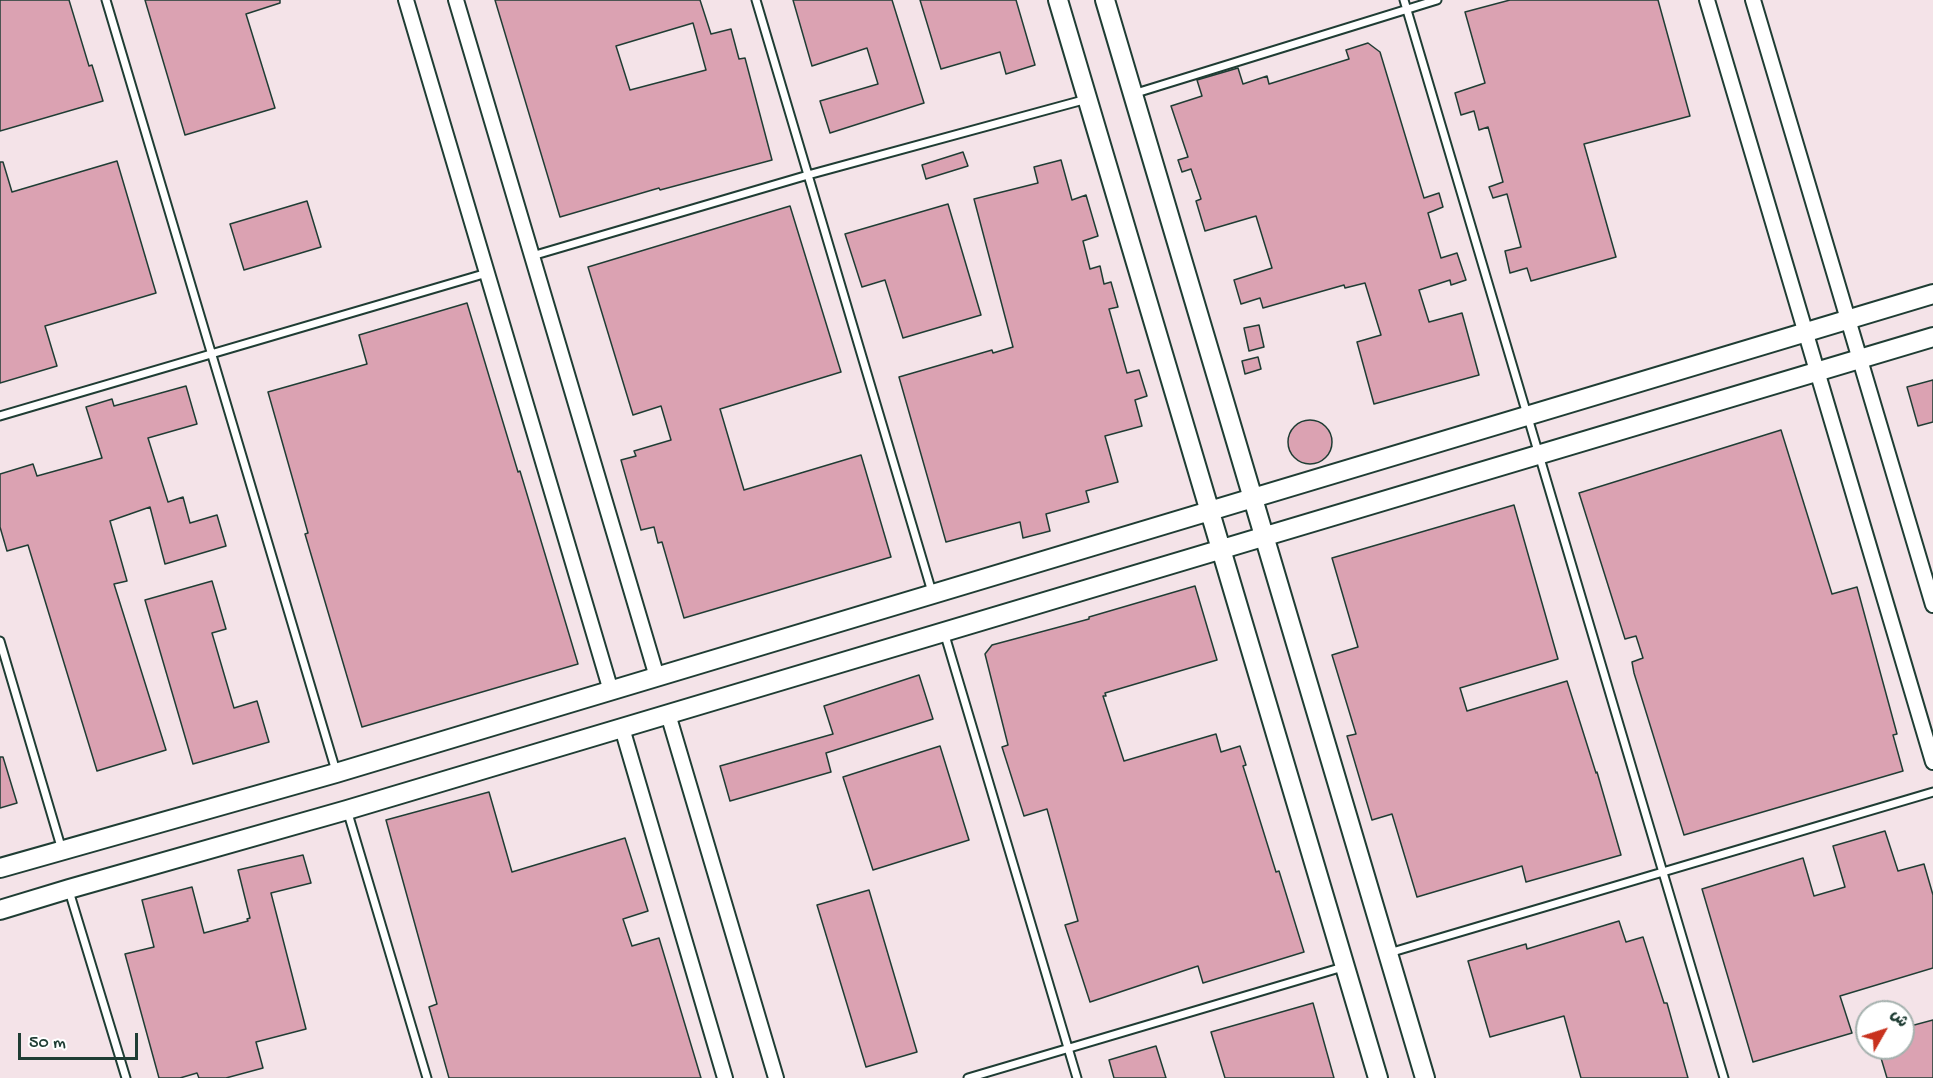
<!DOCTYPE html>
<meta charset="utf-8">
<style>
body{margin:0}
#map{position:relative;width:1933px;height:1078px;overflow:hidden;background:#fff;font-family:"Gochi Hand","Playpen Sans Arabic",sans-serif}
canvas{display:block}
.north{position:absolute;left:1855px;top:1000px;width:60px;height:60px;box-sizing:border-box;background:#fff;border:2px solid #a5b1ae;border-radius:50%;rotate:51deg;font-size:16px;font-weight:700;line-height:24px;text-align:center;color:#1f3d34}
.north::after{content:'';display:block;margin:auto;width:21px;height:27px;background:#c8321e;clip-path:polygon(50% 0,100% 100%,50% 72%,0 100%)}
.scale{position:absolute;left:18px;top:1033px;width:120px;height:27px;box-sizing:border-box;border:3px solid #1f3d34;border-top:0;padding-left:8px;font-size:18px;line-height:21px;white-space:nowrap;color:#1f3d34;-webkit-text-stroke:4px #fff;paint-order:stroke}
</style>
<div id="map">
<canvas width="1933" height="1078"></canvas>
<div class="north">ش</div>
<div class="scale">50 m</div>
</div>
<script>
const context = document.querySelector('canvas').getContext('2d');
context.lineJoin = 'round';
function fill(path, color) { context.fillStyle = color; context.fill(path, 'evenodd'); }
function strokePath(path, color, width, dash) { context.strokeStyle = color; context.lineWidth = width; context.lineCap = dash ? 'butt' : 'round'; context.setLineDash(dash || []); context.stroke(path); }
fill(new Path2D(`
 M0,0h1933v1078h-1933zM1867,1012h36v36h-36z`), '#f4e3e8');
const building = new Path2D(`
 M0,0h69l20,66 3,-1 11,36 -103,30z
 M145,0h135v3l-34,11 29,94 -90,27z
 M495,0h205l11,34 20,-5 8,30 6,-1 27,102 -112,30 -1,-2 -99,29zM693,23l13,47 -76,20 -14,-44z
 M793,0h99l32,103 -94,30 -10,-32 58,-17 -11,-36 -55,18z
 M920,0h96l19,65 -29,9 -6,-22 -59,17z
 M1510,0h148l32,116 -106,28 32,113 -85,24 -4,-13 -17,5 -5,-22 16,-4 -14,-53 -14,4 -4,-11 14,-5 -15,-55 -9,3 -5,-19 -13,4 -6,-22 30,-10 -20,-71z
 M1368,43l12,9 44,146 15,-5 4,14 -15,6 13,45 16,-5 9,27 -15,5 -1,-5 -31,10 10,32 33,-9 17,62 -105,29 -17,-62 24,-7 -16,-52 -20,5 -1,-3 -81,23 -3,-10 -19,6 -7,-24 38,-12 -16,-52 -51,15 -9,-30 5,-2 -10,-30 -9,3 -4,-12 10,-3 -17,-51 31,-10 -5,-16 41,-12 5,16 24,-8 2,8 80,-25 -3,-9z
 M963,152l5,14 -42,13 -4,-14z
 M1061,160l11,40 14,-5 12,41 -15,5 7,28 10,-3 4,18 7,-2 7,25 -9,2 18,64 12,-3 8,26 -12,4 7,26 -37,10 13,46 -32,9 3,11 -43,12 4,17 -27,7 -3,-16 -74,20 -47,-165 93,-27 1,3 20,-6 -39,-148 64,-16 -4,-16z
 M117,161l39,132 -111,33 12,40 -57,17v-221h3l9,30z
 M307,201l14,46 -77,23 -14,-46z
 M948,204l33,111 -78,23 -18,-58 -23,7 -17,-53z
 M790,206l51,166 -121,37 24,81 117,-35 30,102 -207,61 -22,-76 -4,1 -4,-16 -13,3 -20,-70 15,-4 -2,-5 37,-11 -10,-34 -28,9 -45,-148z
 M467,303l51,169 2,-1 58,193 -216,63 -57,-193 3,-1 -40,-141 99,-28 -8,-29z
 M1259,325l5,22 -15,4 -5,-23z
 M1258,357l3,12 -16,5 -3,-13z
 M1933,380v42l-15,4 -11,-39z
 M186,386l11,38 -49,14 20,64 15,-5 7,26 27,-8 9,31 -61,18 -15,-57 -40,14 17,60 -13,3 52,166 -69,21 -69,-226 -21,6 -7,-24v-53l33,-10 4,12 65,-18 -16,-51 26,-8 2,7z
 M1288 442a22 22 0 1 1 44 0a22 22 0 1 1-44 0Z
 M1781,430l51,164 25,-7 40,147 -4,1 10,36 -219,64 -50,-162 -2,-11 11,-4 -7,-22 -11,3 -46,-146z
 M1514,505l44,154 -98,29 7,23 100,-30 29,92 1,-1 24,83 -95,27 -4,-16 -105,31 -25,-83 -20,6 -25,-84 9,-2 -24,-79 26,-8 -26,-89z
 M212,581l14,48 -14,4 22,75 23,-7 12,41 -76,22 -48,-164z
 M1195,586l22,74 -112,33 1,3h-3l21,65 92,-27 5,18 19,-6 6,19 -3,1 33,106 3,-1 25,81 -101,31 -5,-17 -108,36 -25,-77 13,-4 -31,-112 -23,7 -22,-69 6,-2 -23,-91 7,-9 97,-26v-2z
 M919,675l14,44 -107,34 5,19 -101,29 -10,-35 113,-32 -9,-28z
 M940,746l29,94 -96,30 -30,-93z
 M0,757h3l14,46 -17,5z
 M489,792l23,80 113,-34 23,73 -25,8 9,27 27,-8 42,140h-252l-20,-71 8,-3 -51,-184z
 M1885,831l13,40 26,-7 9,31v73l-93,28 12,37 -99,29 -51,-173 101,-31 11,38 31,-9 -12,-41z
 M303,855l8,28 -40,10 35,136 -50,13 7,26 -37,10h-27l-2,-5 -17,5h-21l-34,-124 29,-7 -12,-47 50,-13 12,46 44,-12 -1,-2 3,-1 -12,-48z
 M869,890l48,162 -51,15 -49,-162z
 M1619,921l7,21 17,-5 21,66h3l21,75h-107l-17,-62 -74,21 -22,-76 58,-17 1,5z
 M1313,1003l21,75h-109l-14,-46z
 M1933,1020v58h-46l-9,-30h25v-20z
 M1156,1046l10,32h-52l-5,-18z`);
fill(building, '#dba2b2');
strokePath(building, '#1f3d34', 1.5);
const service = new Path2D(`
 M106,0l230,771
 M756,0l176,592
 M1404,0l320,1078
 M1133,94l304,-94
 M532,256l276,-81 279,-76
 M0,416l487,-143
 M944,632l133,446
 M0,641l62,209
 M347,810l80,268
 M69,891l57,187
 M1389,953l544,-161
 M968,1078l375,-111`);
const minor = new Path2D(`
 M406,0l205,691
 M456,0l201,677
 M1707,0l226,762
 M1753,0l180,605
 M668,714l108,364
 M622,728l103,350`);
const tertiary = new Path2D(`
 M1058,0l320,1078
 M1105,0l320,1078
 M0,868l336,-95 1597,-479
 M0,910l69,-21 278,-79 1586,-473`);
strokePath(service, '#1f3d34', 11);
strokePath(minor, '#1f3d34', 18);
strokePath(tertiary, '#1f3d34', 22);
strokePath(service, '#fff', 7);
strokePath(minor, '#fff', 14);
strokePath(tertiary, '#fff', 18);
</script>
